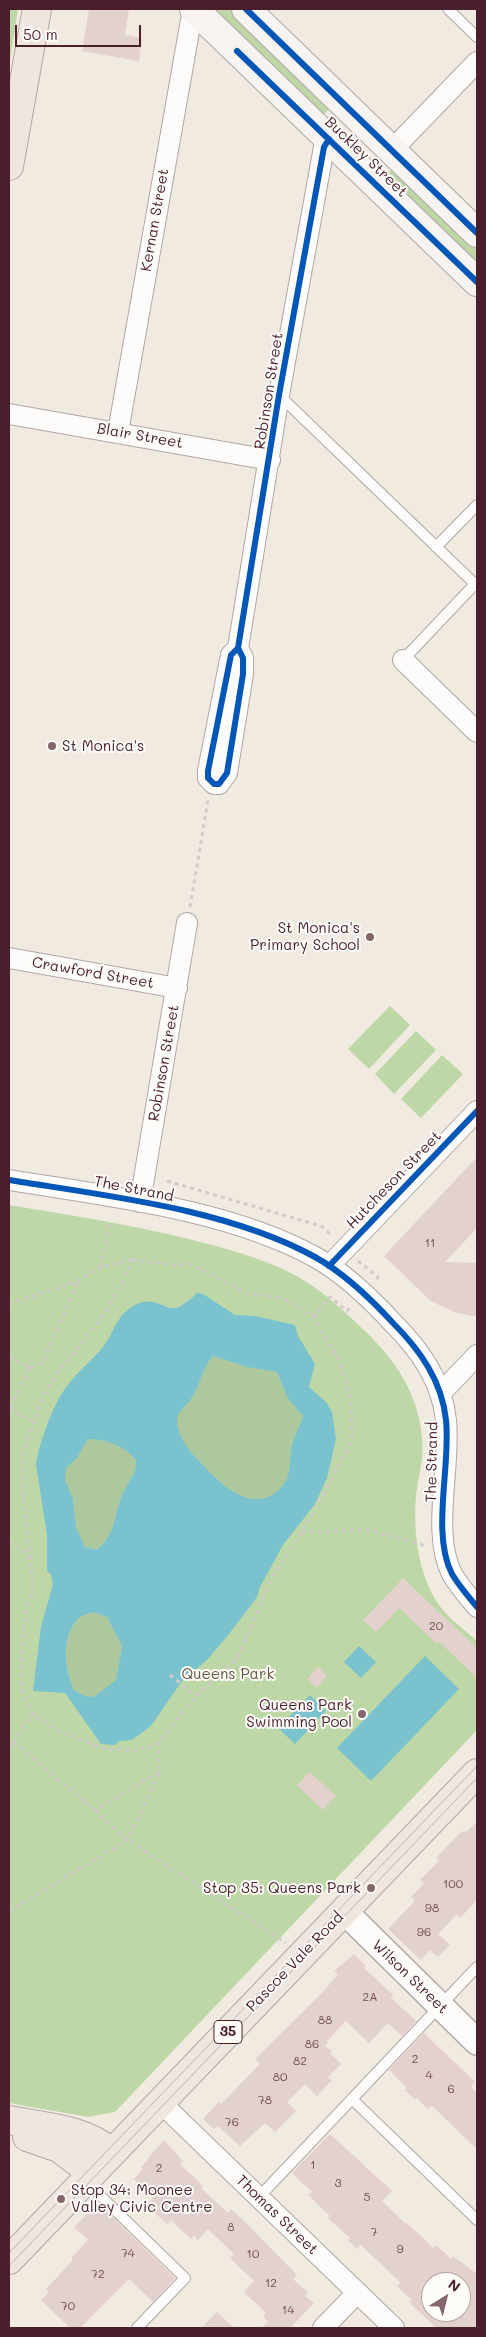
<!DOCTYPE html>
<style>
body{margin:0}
#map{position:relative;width:486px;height:2337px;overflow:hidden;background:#f0eae0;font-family:Mali,sans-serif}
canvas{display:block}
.frame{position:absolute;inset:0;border:10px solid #4a1f2b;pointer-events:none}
.north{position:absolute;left:421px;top:2272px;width:50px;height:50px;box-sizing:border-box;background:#fdfcf7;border:1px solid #b5a4a5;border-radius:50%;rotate:36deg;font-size:14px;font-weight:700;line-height:20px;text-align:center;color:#4a1f2b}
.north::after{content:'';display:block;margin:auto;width:18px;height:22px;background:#84666a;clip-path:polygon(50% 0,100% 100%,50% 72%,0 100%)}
.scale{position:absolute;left:15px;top:25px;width:126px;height:22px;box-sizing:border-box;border:2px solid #4a1f2b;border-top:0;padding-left:6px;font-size:15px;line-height:18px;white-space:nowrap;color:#4a1f2b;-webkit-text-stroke:4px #fdfcf7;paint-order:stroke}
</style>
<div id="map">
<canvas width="486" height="2337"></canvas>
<div class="frame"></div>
<div class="north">N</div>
<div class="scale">50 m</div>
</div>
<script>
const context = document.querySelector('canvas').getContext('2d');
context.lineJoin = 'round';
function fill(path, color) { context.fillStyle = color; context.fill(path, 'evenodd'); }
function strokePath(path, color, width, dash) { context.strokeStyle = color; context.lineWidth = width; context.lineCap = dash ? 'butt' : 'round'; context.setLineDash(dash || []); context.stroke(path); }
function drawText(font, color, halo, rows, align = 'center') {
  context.font = font + ' Mali,sans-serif'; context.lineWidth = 4; context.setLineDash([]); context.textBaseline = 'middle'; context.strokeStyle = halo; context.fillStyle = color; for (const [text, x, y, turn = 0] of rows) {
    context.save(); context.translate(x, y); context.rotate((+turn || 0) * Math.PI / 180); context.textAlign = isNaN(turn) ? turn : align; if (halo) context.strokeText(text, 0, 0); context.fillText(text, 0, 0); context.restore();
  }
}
fill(new Path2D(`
 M9,9h9l-9,58z
 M207,9h27l93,89 1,12 -7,7z
 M392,169l85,75v27l-91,-88v-8z
 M390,1006l20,19 -41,44 -21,-20z
 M416,1031l20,19 -42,44 -19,-20z
 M442,1055l21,19 -42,44 -20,-19z
 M9,1205c72,12 144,23 214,43 27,8 53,16 77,30 24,14 44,33 64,52 32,31 55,64 58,110 2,20 -4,37 -6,56 -3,36 2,78 23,109 9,13 26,25 38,36v89l-362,382 -27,5 -79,-14z`), '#bed7a6');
fill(new Path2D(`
 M213,1356l34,11 30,5 11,27 15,17c-3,9 -8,19 -11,28 -3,13 0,30 -9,41 -26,32 -59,3 -80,-19 -11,-12 -25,-27 -26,-45 0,-10 9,-14 14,-22 11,-15 9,-29 22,-43z
 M88,1439c20,1 35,6 48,21 0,16 -8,21 -14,35 -8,20 -7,41 -26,55l-11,-3 -9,-20 -3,-28 -8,-20 1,-11 11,-10z
 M93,1612l14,5 15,29 -6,35 -22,16 -9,-1 -11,-6c-8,-21 -14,-54 5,-72 3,-3 10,-4 14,-6z`), '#aec89e');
fill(new Path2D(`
 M197,1293l6,1 32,21 20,1 40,9 3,11 17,28 -6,23 17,15 6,10 4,27 -9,39 -12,26 -32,41 -23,42 -3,10 -28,37 -21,25 -26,22 -31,45 -19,14 -12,1 -5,4 -14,-1 -36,-51 -32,-2 8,-65 12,-42 -2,-9 -4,-5v-35l-11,-70c3,-22 17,-61 31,-79 10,-14 25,-25 36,-39 12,-15 12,-31 32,-42 20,-11 31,8 44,2 6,-3 13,-9 18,-14zM213,1356l34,11 30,5 11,27 15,17c-3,9 -8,19 -11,28 -3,13 0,30 -9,41 -26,32 -59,3 -79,-19 -12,-12 -26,-27 -27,-45 0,-10 9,-14 14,-22 10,-14 10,-30 22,-43zM88,1439c20,1 35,6 48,21 0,16 -8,21 -14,35 -8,20 -7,42 -26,55l-11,-3 -9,-20 -3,-28 -8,-20 1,-11 11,-10zM93,1612l14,5 15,29 -6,34 -22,17 -9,-1 -11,-6c-9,-21 -14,-54 5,-72 3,-3 10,-4 14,-6z
 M359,1646l17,16 -15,16 -17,-16z
 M425,1656l34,33 -88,92 -34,-33z
 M310,1695l16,16 -31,33 -17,-16z`), '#7ac3ce');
fill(new Path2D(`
 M89,9h40l-4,26 17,3 -3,23 -57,-10z
 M477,1157v71l-32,34 32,1v54l-23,-5 -23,-11 -47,-45z
 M403,1578l74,70v30l-39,-37 -2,2 -37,-35 -23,24 -13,-12z
 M318,1667l9,9 -10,12 -10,-9z
 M310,1772l26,24 -13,14 -26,-25z
 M477,1821v79l-17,18 -3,-4 -19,20 12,11 -12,12 -8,-7 -9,10 -33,-31 27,-28 -4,-4 13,-14 -4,-3 19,-19 -3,-3 25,-26 4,-1 2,1z
 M354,1954l12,12 -2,2 29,27 -2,3 25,23 -14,15 -14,-13 -19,20 -23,-22 -19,20 1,1 -3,4 7,5 -2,2 11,11 -13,13 4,3 -15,16 -12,-12 -18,18 9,9 -21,21 -10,-9 -25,23 -22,-20 -4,3 -11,-10 16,-17 2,2 39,-40 -5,-5 68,-67 15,-18 -4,-3z
 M424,2033l51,49 -4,5 6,7v55l-45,-43 -4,3 -11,-11 -2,2 -10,-10 2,-2 -18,-18z
 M330,2134l62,57 -10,10 24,23 1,-1 26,25 3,-3 15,14 2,-3 24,18v54h-41l-27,-26 3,-2 -15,-14 4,-3 -40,-38 -4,4 -9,-9 2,-2 -22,-20 2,-2 -22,-21 4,-3 -20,-19zM431,2282h30v30h-30z
 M164,2140l19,21 -3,3 23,22 -2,2 27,25 3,-4 10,9 56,57 -4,4 15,14 -3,3 9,7 -24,25h-28l6,-7 -5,-5 3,-3 -22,-21 10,-11 -24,-23 4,-4 -26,-25 -10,11 -4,-4 -3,3 -20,-19 -4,4 -21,-19 7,-7 -19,-19 9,-10 -2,-1 9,-12z
 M98,2203l77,75 -22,24 -24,-23 -49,49h-10l-29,-28 8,-8 -3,-3 27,-29 -2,-2 17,-18 -14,-13z
 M217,2312l17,16h-33z`), '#e2d1cd');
const service = new Path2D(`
 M448,9l29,28
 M279,395l198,191
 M436,547l41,-42
 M403,660l72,-76
 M352,2099l125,121
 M85,2181l100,97 -48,50
 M259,2197l218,-230`);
const minor = new Path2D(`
 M392,150l85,-88
 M9,414l261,46
 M118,432l75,-423
 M238,648l-7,7 -23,116v7l6,6h5l8,-11 16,-99v-16l-5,-10 41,-253 45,-248 5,-8
 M403,660l74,72
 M9,958l168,30
 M9,1180c98,16 219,29 306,77 29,16 56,42 78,66 27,27 49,58 53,97 5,46 -15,113 6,154 7,12 16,22 25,33
 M140,1202l47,-279
 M329,1266l148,-155
 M440,1394l37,-39
 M160,2102l234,226
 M323,2328l34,-35`);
const tertiary = new Path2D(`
 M344,1911l133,131`);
const secondary = new Path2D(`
 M194,9l283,273
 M246,9l231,224`);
const primary = new Path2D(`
 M9,166l28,-157
 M9,2120c36,7 75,8 103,33
 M27,2137l32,11 33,25
 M9,2260l468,-487`);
strokePath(service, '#b1a7a4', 12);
strokePath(minor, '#b1a7a4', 22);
strokePath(tertiary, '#b1a7a4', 28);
strokePath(secondary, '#b1a7a4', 30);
strokePath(primary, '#b1a7a4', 30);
strokePath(new Path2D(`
 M190,907l18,-107
 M167,1181l154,45 11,10
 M133,1260l41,5 17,-1 56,30 30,3 15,6 21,14 27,45 11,38 1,42 -50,90 -29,44 -36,83 -41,37 -39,49 -27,6 -28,-3 -22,-9 -24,-9 -23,-16 -10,-19 -2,-24 4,-58 7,-17v-19l-9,-88v-36l21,-59 15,-23 46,-57z
 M358,1261l20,16 -4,5
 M101,1267l9,-47
 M9,1304l69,-23 23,-14 31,-7
 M313,1317l17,-20 17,14 4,-5
 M9,1358l21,9 -20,41
 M30,1367l13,-5 35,-80
 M9,1409l24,12
 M302,1532l67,-2 57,16
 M9,1542l15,8 6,11
 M170,1675l26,21
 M13,1742l20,-28
 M9,1748l4,-6 82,68 64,-38
 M95,1810l33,30 158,103
 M9,1911l119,-71 32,-69 -3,-26`), '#d1cbcb', 3, [4, 4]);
strokePath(service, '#fdfcfa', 10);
strokePath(minor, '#fdfcfa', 20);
strokePath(tertiary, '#fdfcfa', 25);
strokePath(secondary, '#f7f3f0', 28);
strokePath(primary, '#efe7df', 28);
strokePath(new Path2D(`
 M9,2253l468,-487
 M9,2266l468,-488`), '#bab4b5', 1);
strokePath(new Path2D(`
 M246,9l231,224
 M237,51l240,231
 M238,648l-7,7 -23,116v7l6,6h5l8,-11 16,-99v-16l-5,-10 41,-253 45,-248 5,-8
 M9,1180c98,16 219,29 306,77 29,16 56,42 78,66 27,27 49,58 53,97 5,46 -15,113 6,154 7,12 16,22 25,33
 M329,1266l148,-155`), '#0057b8', 6);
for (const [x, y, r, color] of [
 [52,746,5,"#84666a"],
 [370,937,5,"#84666a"],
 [362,1714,5,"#84666a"],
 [371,1888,5,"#84666a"],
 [61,2199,5,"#84666a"]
]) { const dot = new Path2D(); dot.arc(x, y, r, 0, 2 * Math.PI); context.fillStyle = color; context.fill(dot); strokePath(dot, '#fdfcf7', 2); }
drawText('12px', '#714c54', null, [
 ["11",430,1243],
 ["20",436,1626],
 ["100",453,1884],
 ["98",432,1908],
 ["96",424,1932],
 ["2A",370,1997],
 ["88",325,2020],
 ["86",312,2044],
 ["2",415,2059],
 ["82",300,2061],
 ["4",429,2075],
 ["80",280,2077],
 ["6",451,2089],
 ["78",265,2100],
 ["76",232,2122],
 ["1",313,2165],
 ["2",159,2168],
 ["3",338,2183],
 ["5",367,2197],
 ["8",231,2227],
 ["7",374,2232],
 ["9",400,2249],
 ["74",128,2253],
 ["10",253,2254],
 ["72",98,2274],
 ["12",271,2283],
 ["70",68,2306],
 ["14",288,2310]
]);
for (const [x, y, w] of [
 [228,2032,28]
]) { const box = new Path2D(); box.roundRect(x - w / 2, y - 11.5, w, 23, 4); context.fillStyle = '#fdfcf7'; context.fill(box); strokePath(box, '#4a1f2b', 1); }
drawText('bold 14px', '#4a1f2b', null, [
 ["35",228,2032]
]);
drawText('15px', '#4a1f2b', '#fdfcf7', [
 ["Buckley Street",366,157,44],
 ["Kernan Street",155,220,-80],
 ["Robinson Street",269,391,-81],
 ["Blair Street",140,436,10],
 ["Crawford Street",93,973,10],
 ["Robinson Street",164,1063,-80],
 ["Hutcheson Street",394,1180,-46],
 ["The Strand",134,1189,11],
 ["The Strand",432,1462,-89],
 ["Pascoe Vale Road",295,1962,-46],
 ["Wilson Street",410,1977,44],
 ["Thomas Street",277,2215,44]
]);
drawText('15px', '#4a1f2b', '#fdfcf7', [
 ["St Monica's",62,746,"left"],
 ["St Monica's",360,928],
 ["Primary School",360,945],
 ["Queens Park",352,1705],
 ["Swimming Pool",352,1722],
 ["Stop 35: Queens Park",361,1888],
 ["Stop 34: Moonee",71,2190,"left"],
 ["Valley Civic Centre",71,2207,"left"]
], 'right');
drawText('15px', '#645a46', '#fdfcf7', [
 ["Queens Park",228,1674]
]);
</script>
